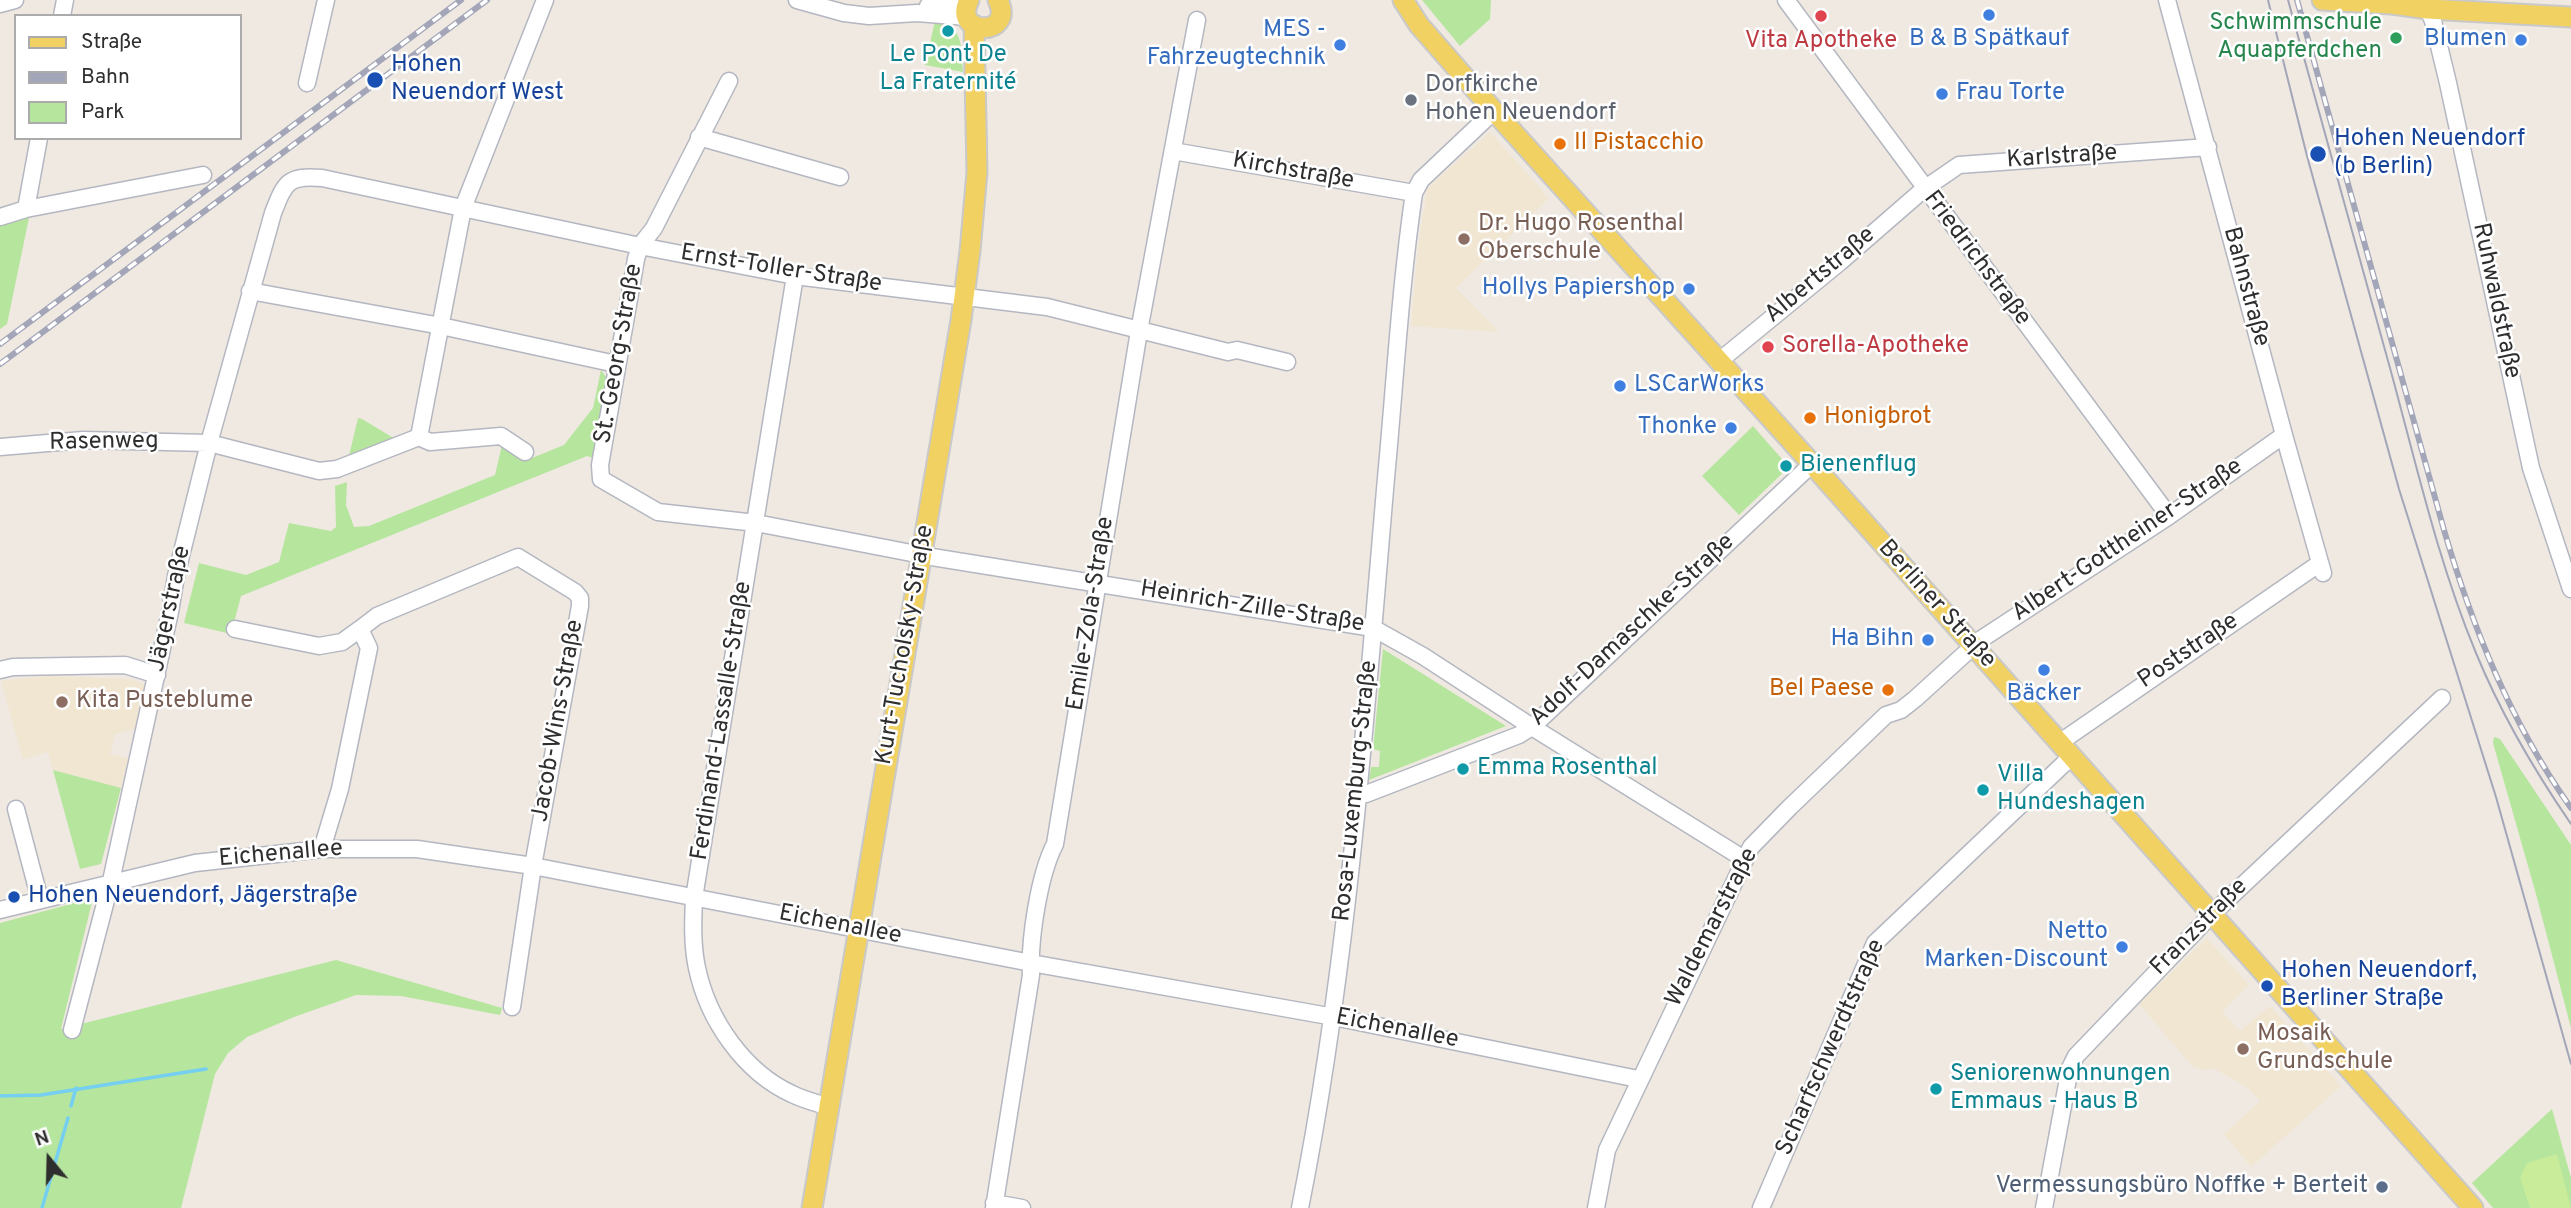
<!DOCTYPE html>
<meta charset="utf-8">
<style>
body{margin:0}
#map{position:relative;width:2571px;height:1208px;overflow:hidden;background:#efe9e1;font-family:Overpass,sans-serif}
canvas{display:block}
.legend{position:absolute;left:14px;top:14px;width:228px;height:126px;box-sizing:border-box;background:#fff;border:2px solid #ababab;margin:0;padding:9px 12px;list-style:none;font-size:21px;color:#2e2e2e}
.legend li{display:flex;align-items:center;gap:14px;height:35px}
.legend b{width:35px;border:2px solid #ababab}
.north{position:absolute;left:14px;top:1124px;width:70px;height:70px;-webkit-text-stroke:5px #fff;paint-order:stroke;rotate:341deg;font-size:19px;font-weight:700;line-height:28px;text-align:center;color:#2e2e2e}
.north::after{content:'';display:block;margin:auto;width:24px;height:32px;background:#2e2e2e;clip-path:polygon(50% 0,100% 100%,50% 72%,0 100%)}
</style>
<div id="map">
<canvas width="2571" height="1208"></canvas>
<ul class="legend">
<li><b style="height:9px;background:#f2d163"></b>Straße</li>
<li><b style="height:9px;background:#a3a6b8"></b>Bahn</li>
<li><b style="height:19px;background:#b6e59e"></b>Park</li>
</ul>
<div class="north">N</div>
</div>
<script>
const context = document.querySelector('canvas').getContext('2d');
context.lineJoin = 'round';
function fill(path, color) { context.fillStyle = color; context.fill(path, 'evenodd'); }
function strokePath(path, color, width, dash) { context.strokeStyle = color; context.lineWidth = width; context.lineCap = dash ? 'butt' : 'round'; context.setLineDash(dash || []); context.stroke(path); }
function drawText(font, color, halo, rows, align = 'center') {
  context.font = font + ' Overpass,sans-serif'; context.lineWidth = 5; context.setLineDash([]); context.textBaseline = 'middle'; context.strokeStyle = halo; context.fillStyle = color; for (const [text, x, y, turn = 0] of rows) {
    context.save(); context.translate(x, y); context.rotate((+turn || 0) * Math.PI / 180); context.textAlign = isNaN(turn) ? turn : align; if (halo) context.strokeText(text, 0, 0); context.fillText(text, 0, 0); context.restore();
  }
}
fill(new Path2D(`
 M1490,132l59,66 -93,90 43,44 -88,-6 7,-78 9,-59z
 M47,676l83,3 16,6 -11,44 -20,5 -5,20 18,4 -7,30 -68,-18 -5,-18 -25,7 -22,-78z
 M2207,938l42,47 -27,27 18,19 30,-25 71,80 -90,81 -27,-33 36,-33 -13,-14 -34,-19 -7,2 -13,-3 -54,-63z`), '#f0e6d1');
fill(new Path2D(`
 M1422,0h69l-1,19 -30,27z
 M935,21c29,5 26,25 28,51l-38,-7z
 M30,213l-23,111 -7,5v-109z
 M601,370l8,11 -13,78 -9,-3 -346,140 -10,38 -47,-11 15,-60 47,12 33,-13 10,-39 42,8 5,-4 -1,-41 12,-4 -1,23 8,22 15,-1 126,-51 7,-30 25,15 37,-15 29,-37z
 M358,418l4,1 35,21 -49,20z
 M1753,426l36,41 -50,48 -37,-39z
 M1383,649l123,77 -137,54 2,-13h8l1,-16 -7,-2z
 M2494,737l6,2 71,106v183l-35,-134 -43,-151z
 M53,770l68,18 -20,76 -21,5z
 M93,898l-32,131 275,-69 166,48 -2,7 -99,-19 -45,-1 -62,22 -47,20 -19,16 -13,21 -34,134h-181v-285z
 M2552,1109l19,69v30h-78l-21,-25z`), '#b6e59e');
fill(new Path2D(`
 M2557,1154l14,54h-41l-10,-30 7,-15z`), '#c9ec9a');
strokePath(new Path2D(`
 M0,1096l41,-1 165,-26
 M71,1106l5,-18
 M42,1208l26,-90`), '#75cff0', 3.5);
const minor = new Path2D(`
 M797,0l47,13 25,3 48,-3 50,4
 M1786,0l383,516
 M2167,0l117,435 39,138
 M2425,1l8,20 15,62 83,385 40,121
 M0,4l15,-4
 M928,6l40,-5
 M62,16l3,-16
 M729,81l-75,147 -14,18 -4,13 -36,206 1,14 57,33 98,11 176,34 441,71 50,28 109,71 212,132
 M307,83l19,-83
 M699,137l141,40
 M1173,151l241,42
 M26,209l13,-71
 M0,217l26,-8 177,-34
 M795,276l-101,622c-1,23 -2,47 3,70 11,52 47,104 95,126 12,6 25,9 37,13
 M250,291l191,35 175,38
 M1718,362l122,-100 84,-73 35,-24 249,-18
 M419,437l11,5 71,-6 24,16
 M0,447l83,-7 126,3 110,28 18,-2 82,-32 44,-229 82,-208
 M235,629l84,17 23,-4 18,-13
 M0,670l13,-3 112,-2 32,10
 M2059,743l261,-180
 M1356,795l10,-1 153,-59 13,-8 280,-263
 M16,809l24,91
 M322,849l18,-60 29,-141 -9,-19 17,-13 141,-59 57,35 5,6v8l-47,260 -21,141
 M0,910l195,-47 127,-14h95l116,17 498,97 303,54 304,62
 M72,1030l39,-149 59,-269 6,-36 33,-133 64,-230c12,-31 15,-38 49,-35l318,68 155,30 252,31 181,45 9,-2 50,12
 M994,1203l28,5
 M994,1208l37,-233c-2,-35 8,-100 24,-131l84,-513 58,-311
 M1300,1208c48,-240 65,-486 86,-730 9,-95 14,-190 28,-285l7,-13 73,-69
 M1596,1208l11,-58 144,-303 39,-40 96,-92 15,-5 14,-11 65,-59 189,-124 115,-81
 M1761,1208l114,-265 197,-187
 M2044,1208l26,-140 6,-12 136,-142 230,-216`);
const major = new Path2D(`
 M969,0c-18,36 47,38 29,0
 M1403,0l16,25 75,86 318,353 661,744
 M2322,0l70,4 36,5 143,8
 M812,1208l149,-888 9,-69 7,-79 -3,-147`);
strokePath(minor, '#b4b7c1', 19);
strokePath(major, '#c9c9c9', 23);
strokePath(minor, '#fff', 16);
strokePath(major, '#f2d163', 19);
strokePath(new Path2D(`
 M2268,0l39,156 92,333 97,308 75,267
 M2288,0c34,123 68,246 102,368 26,95 48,194 86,285 25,61 58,117 95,171`), '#a3a6b8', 2);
const rail = new Path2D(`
 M2297,0l147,530c29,99 67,193 127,278
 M0,344l461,-344
 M0,364l487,-364`);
strokePath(rail, '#a3a6b8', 6);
strokePath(rail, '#fff', 3.5, [10]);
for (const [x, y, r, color] of [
 [1989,15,7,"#3f7fe0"],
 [1821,16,7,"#e0444e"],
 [948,31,7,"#0f9aa8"],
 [2396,38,7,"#2e9e5b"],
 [2521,40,7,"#3f7fe0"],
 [1340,45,7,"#3f7fe0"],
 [375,80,9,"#1a4fb4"],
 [1942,94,7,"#3f7fe0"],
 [1411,100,7,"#6b7280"],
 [1560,144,7,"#e8710a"],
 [2318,154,9,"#1a4fb4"],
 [1464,239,7,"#8d6e63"],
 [1689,289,7,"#3f7fe0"],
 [1768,347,7,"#e0444e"],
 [1620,386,7,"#3f7fe0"],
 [1810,418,7,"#e8710a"],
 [1731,428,7,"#3f7fe0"],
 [1786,466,7,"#0f9aa8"],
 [1928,640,7,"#3f7fe0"],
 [2044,670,7,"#3f7fe0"],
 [1888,690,7,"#e8710a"],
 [62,702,7,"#8d6e63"],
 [1463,769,7,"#0f9aa8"],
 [1983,790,7,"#0f9aa8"],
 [14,897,7,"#1a4fb4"],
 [2122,947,7,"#3f7fe0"],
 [2267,986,7,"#1a4fb4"],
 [2243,1049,7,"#8d6e63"],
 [1936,1089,7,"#0f9aa8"],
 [2382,1187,7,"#5c6f8a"]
]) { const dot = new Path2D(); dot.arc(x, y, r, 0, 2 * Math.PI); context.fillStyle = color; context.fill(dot); strokePath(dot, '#fff', 2.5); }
drawText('24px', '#27864d', '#fff', [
 ["Schwimmschule",2382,24],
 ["Aquapferdchen",2382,52]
], 'right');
drawText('24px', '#366cbe', '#fff', [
 ["MES -",1326,31],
 ["Fahrzeugtechnik",1326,59],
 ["B & B Spätkauf",1989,40,"center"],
 ["Blumen",2507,40],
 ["Frau Torte",1956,94,"left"],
 ["Hollys Papiershop",1675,289],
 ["LSCarWorks",1634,386,"left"],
 ["Thonke",1717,428],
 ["Ha Bihn",1914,640],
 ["Bäcker",2044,695,"center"],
 ["Netto",2108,933],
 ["Marken-Discount",2108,961]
], 'right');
drawText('24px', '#be3a42', '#fff', [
 ["Vita Apotheke",1821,42],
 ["Sorella-Apotheke",1782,347,"left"]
]);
drawText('24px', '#0d838f', '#fff', [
 ["Le Pont De",948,56,"center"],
 ["La Fraternité",948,84,"center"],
 ["Bienenflug",1800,466],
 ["Emma Rosenthal",1477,769],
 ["Villa",1997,776],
 ["Hundeshagen",1997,804],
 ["Seniorenwohnungen",1950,1075],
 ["Emmaus - Haus B",1950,1103]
], 'left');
drawText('24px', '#164399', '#fff', [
 ["Hohen",391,66],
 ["Neuendorf West",391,94],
 ["Hohen Neuendorf",2334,140],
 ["(b Berlin)",2334,168],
 ["Hohen Neuendorf, Jägerstraße",28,897],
 ["Hohen Neuendorf,",2281,972],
 ["Berliner Straße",2281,1000]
], 'left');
drawText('24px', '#5b616d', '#fff', [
 ["Dorfkirche",1425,86],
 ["Hohen Neuendorf",1425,114]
], 'left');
drawText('24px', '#c56008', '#fff', [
 ["Il Pistacchio",1574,144],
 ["Honigbrot",1824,418],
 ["Bel Paese",1874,690,"right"]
], 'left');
drawText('24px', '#2e2e2e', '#fff', [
 ["Karlstraße",2062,158,-4],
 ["Kirchstraße",1293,172,10],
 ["Friedrichstraße",1976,259,53],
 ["Ernst-Toller-Straße",781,270,9],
 ["Albertstraße",1821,276,-40],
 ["Bahnstraße",2245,287,75],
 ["Ruhwaldstraße",2495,301,78],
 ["St.-Georg-Straße",620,354,-80],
 ["Rasenweg",104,443,-1],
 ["Albert-Gottheiner-Straße",2128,541,-34],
 ["Berliner Straße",1936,605,48],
 ["Heinrich-Zille-Straße",1252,608,9],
 ["Jägerstraße",171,609,-78],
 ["Emile-Zola-Straße",1092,614,-81],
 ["Adolf-Damaschke-Straße",1633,631,-43],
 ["Kurt-Tucholsky-Straße",906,645,-80],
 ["Poststraße",2189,652,-34],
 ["Jacob-Wins-Straße",559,721,-80],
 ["Ferdinand-Lassalle-Straße",723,721,-81],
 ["Rosa-Luxemburg-Straße",1357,791,-84],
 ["Eichenallee",281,855,-5],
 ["Eichenallee",840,926,11],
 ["Waldemarstraße",1713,928,-63],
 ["Franzstraße",2200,928,-45],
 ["Eichenallee",1397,1030,11],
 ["Scharfschwerdtstraße",1832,1048,-66]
]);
drawText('24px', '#785e54', '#fff', [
 ["Dr. Hugo Rosenthal",1478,225],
 ["Oberschule",1478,253],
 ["Kita Pusteblume",76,702],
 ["Mosaik",2257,1035],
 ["Grundschule",2257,1063]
], 'left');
drawText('24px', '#4e5e75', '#fff', [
 ["Vermessungsbüro Noffke + Berteit",2368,1187]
], 'right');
</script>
